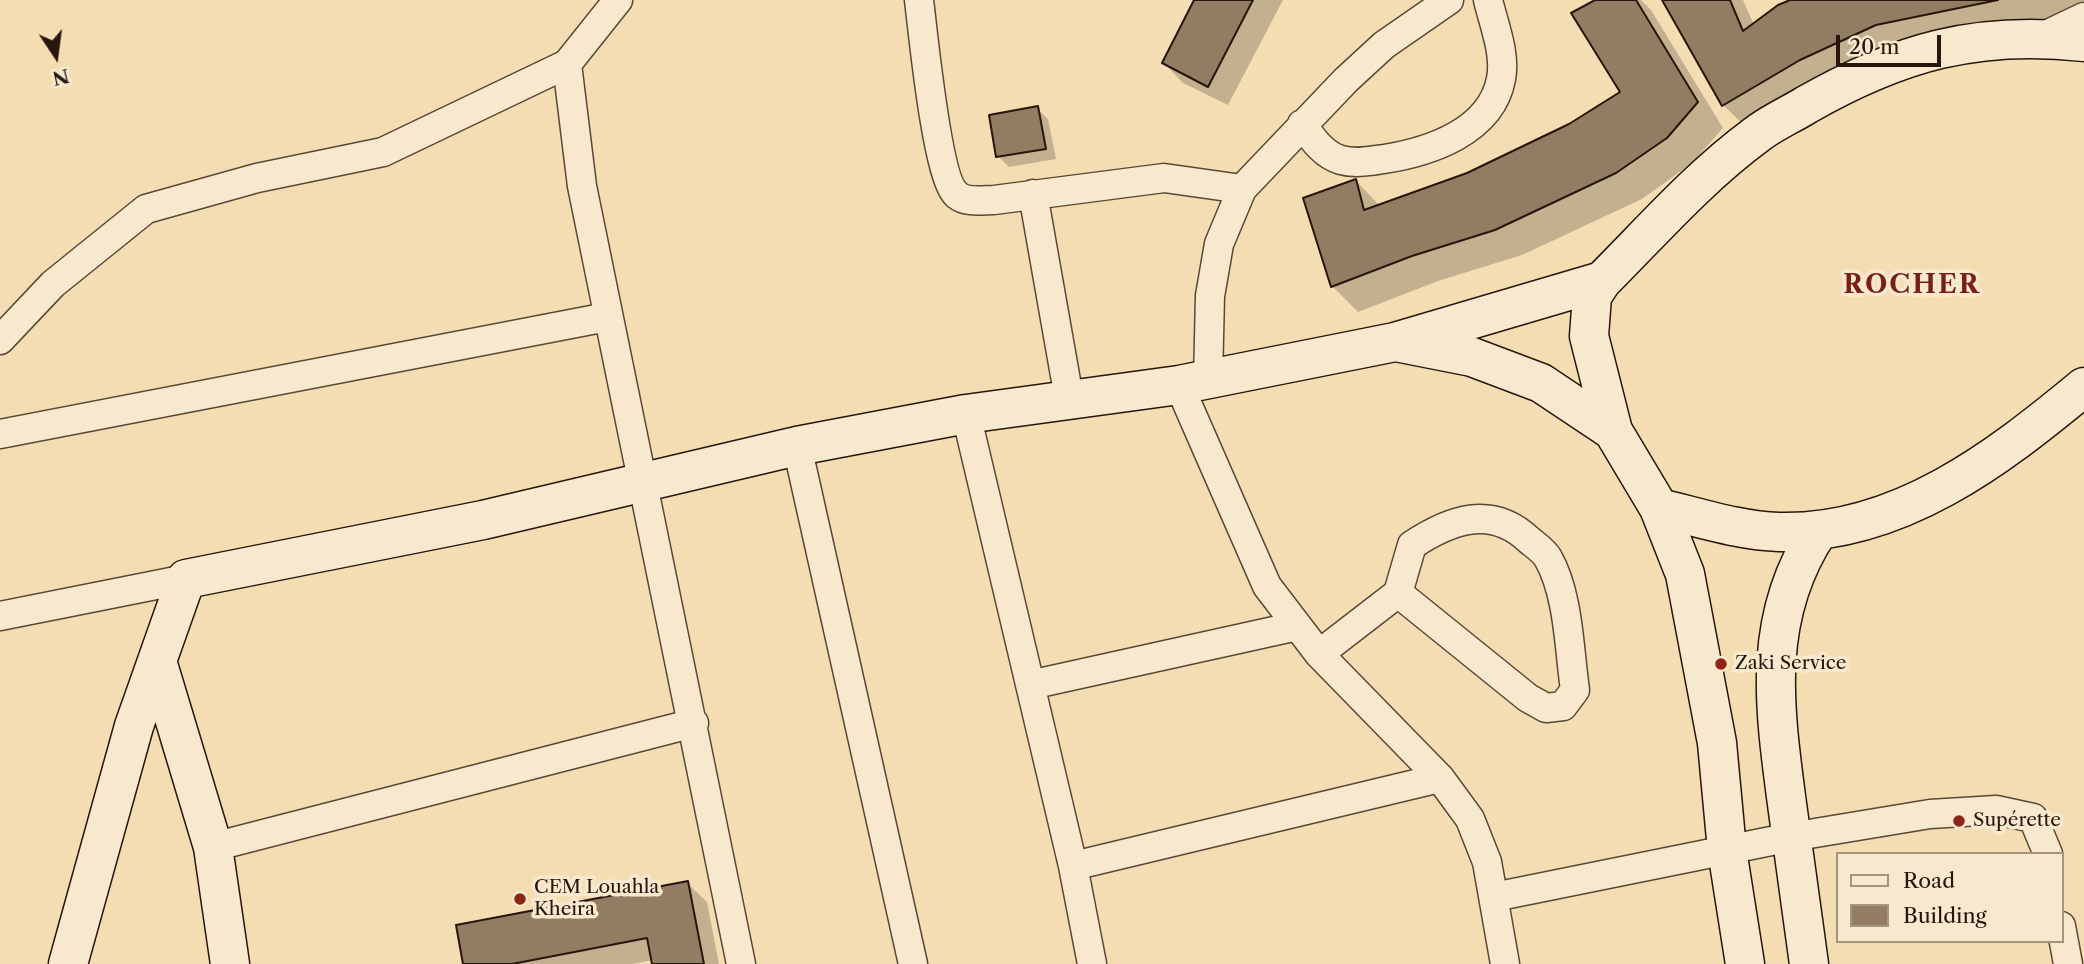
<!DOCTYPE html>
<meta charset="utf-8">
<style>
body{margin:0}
#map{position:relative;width:2084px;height:964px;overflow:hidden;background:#f4ddb3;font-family:"Libre Caslon Text",serif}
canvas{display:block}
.legend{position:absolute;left:1836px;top:852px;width:228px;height:91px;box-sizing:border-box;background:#f8e9ce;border:2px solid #a49581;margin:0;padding:9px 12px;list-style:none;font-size:21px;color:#27160d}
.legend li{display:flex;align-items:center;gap:14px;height:35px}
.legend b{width:35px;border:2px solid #a49581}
.north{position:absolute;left:21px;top:21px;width:70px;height:70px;-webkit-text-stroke:5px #f8e9ce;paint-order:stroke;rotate:167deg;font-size:19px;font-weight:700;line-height:28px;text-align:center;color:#27160d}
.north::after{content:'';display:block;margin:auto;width:24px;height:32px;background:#27160d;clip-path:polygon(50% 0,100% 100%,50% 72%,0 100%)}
.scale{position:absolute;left:1836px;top:35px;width:105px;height:32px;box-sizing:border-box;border:4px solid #27160d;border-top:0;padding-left:9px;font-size:21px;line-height:24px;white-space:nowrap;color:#27160d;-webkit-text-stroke:5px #f8e9ce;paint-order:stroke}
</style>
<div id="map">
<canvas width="2084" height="964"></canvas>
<ul class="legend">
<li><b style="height:9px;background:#f8e9ce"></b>Road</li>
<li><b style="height:19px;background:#927d63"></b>Building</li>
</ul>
<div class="north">N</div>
<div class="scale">20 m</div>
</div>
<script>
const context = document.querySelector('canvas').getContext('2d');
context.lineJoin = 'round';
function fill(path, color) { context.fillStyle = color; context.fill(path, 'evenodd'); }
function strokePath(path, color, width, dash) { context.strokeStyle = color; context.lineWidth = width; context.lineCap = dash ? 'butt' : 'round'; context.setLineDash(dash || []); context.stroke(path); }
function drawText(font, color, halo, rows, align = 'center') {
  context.font = font + ' "Libre Caslon Text",serif'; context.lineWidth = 7; context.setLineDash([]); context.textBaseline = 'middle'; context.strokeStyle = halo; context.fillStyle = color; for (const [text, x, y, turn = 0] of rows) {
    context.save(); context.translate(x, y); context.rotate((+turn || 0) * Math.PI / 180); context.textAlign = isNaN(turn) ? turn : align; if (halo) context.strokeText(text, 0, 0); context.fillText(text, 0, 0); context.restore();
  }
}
fill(new Path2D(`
 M1196,0h87l-55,105 -45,-22 -19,-20z
 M1598,0h43l10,10 72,118 -31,35 -50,36 -120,56 -84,26 -80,31 -26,-26 24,-105 24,25 88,-32 101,-49 54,-33z
 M1664,0h79l11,25 41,-25h289v17l-335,113 -26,-25z
 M1037,108l11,11 8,40 -47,8 -11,-11z
 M687,883l20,19 12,62h-65l-1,-4 -21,4h-167z`), '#0003');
const building = new Path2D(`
 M1194,0h59l-45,87 -46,-24z
 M1595,0h41l62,102 -31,36 -51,35 -121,57 -83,26 -81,31 -28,-89 53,-19 8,31 103,-37 102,-49 51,-32 -49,-79z
 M1662,0h68l13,31 35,-26 12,-5h208l-122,25 -76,35 -78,46z
 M1038,106l8,43 -50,8 -7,-42z
 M688,881l16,83h-52l-5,-26 -135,26h-49l-7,-39z`);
fill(building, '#927d63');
strokePath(building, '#27160d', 2);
const street = new Path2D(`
 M618,0l-51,64 15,122 159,778
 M919,0c4,32 18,179 38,195 9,8 26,5 37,5l170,-22 78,11
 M2042,37l42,-20
 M1302,124c10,14 21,31 39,36 14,4 29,1 43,-1 45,-7 107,-27 117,-80 5,-25 -7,-54 -13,-79
 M1033,194l36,204
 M0,340l53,-56 93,-75 111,-31 126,-26 184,-88
 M1208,380l2,-84 9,-52 23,-55 104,-109 38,-35 65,-45
 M1179,385l88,201 52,68 121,124 30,41 17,43 18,102
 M966,414l107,452 19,98
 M0,434l607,-117
 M797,446l116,518
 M0,616l186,-37
 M1319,654l79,-61 14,-48c38,-25 79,-41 117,-5 6,5 15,11 19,18 21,37 21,91 27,132l-12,16 -17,2 -18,-10 -130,-105
 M1030,685l267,-59
 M213,847l481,-124
 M1073,866l367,-88
 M1494,897l297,-60 139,-23 66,-4 37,8 15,36
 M2061,926l7,38`);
const secondary = new Path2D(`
 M2084,42c-107,-12 -185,10 -278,63 -16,10 -35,18 -50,30 -57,42 -104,96 -154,146l-10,15 -3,40 24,95 46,77c39,9 80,23 120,24 119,3 218,-73 305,-145
 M1401,343l71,14 69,26 72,48
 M1659,508l26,66 32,169 10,107 18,114
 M157,661l56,186 17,117
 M68,964l66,-238 52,-147 297,-59 314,-74 169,-32 213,-29 216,-43 207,-61
 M1809,964c-7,-53 -15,-106 -22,-160 -13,-98 -26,-187 32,-274`);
strokePath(street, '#5a4836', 31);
strokePath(secondary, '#27160d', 41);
strokePath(street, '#f8e9ce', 28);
strokePath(secondary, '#f8e9ce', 38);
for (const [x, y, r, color] of [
 [1721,664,7,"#8f2418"],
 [1959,821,7,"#8f2418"],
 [520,899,7,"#8f2418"]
]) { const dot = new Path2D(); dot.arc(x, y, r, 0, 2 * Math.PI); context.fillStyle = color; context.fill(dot); strokePath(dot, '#f8e9ce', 2.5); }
drawText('19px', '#27160d', '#f8e9ce', [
 ["Zaki Service",1735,664],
 ["Supérette",1973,821],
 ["CEM Louahla",534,888],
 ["Kheira",534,910]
], 'left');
context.letterSpacing = '2px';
drawText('bold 26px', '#7a1f14', '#f8e9ce', [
 ["ROCHER",1912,285]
]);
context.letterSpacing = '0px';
</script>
